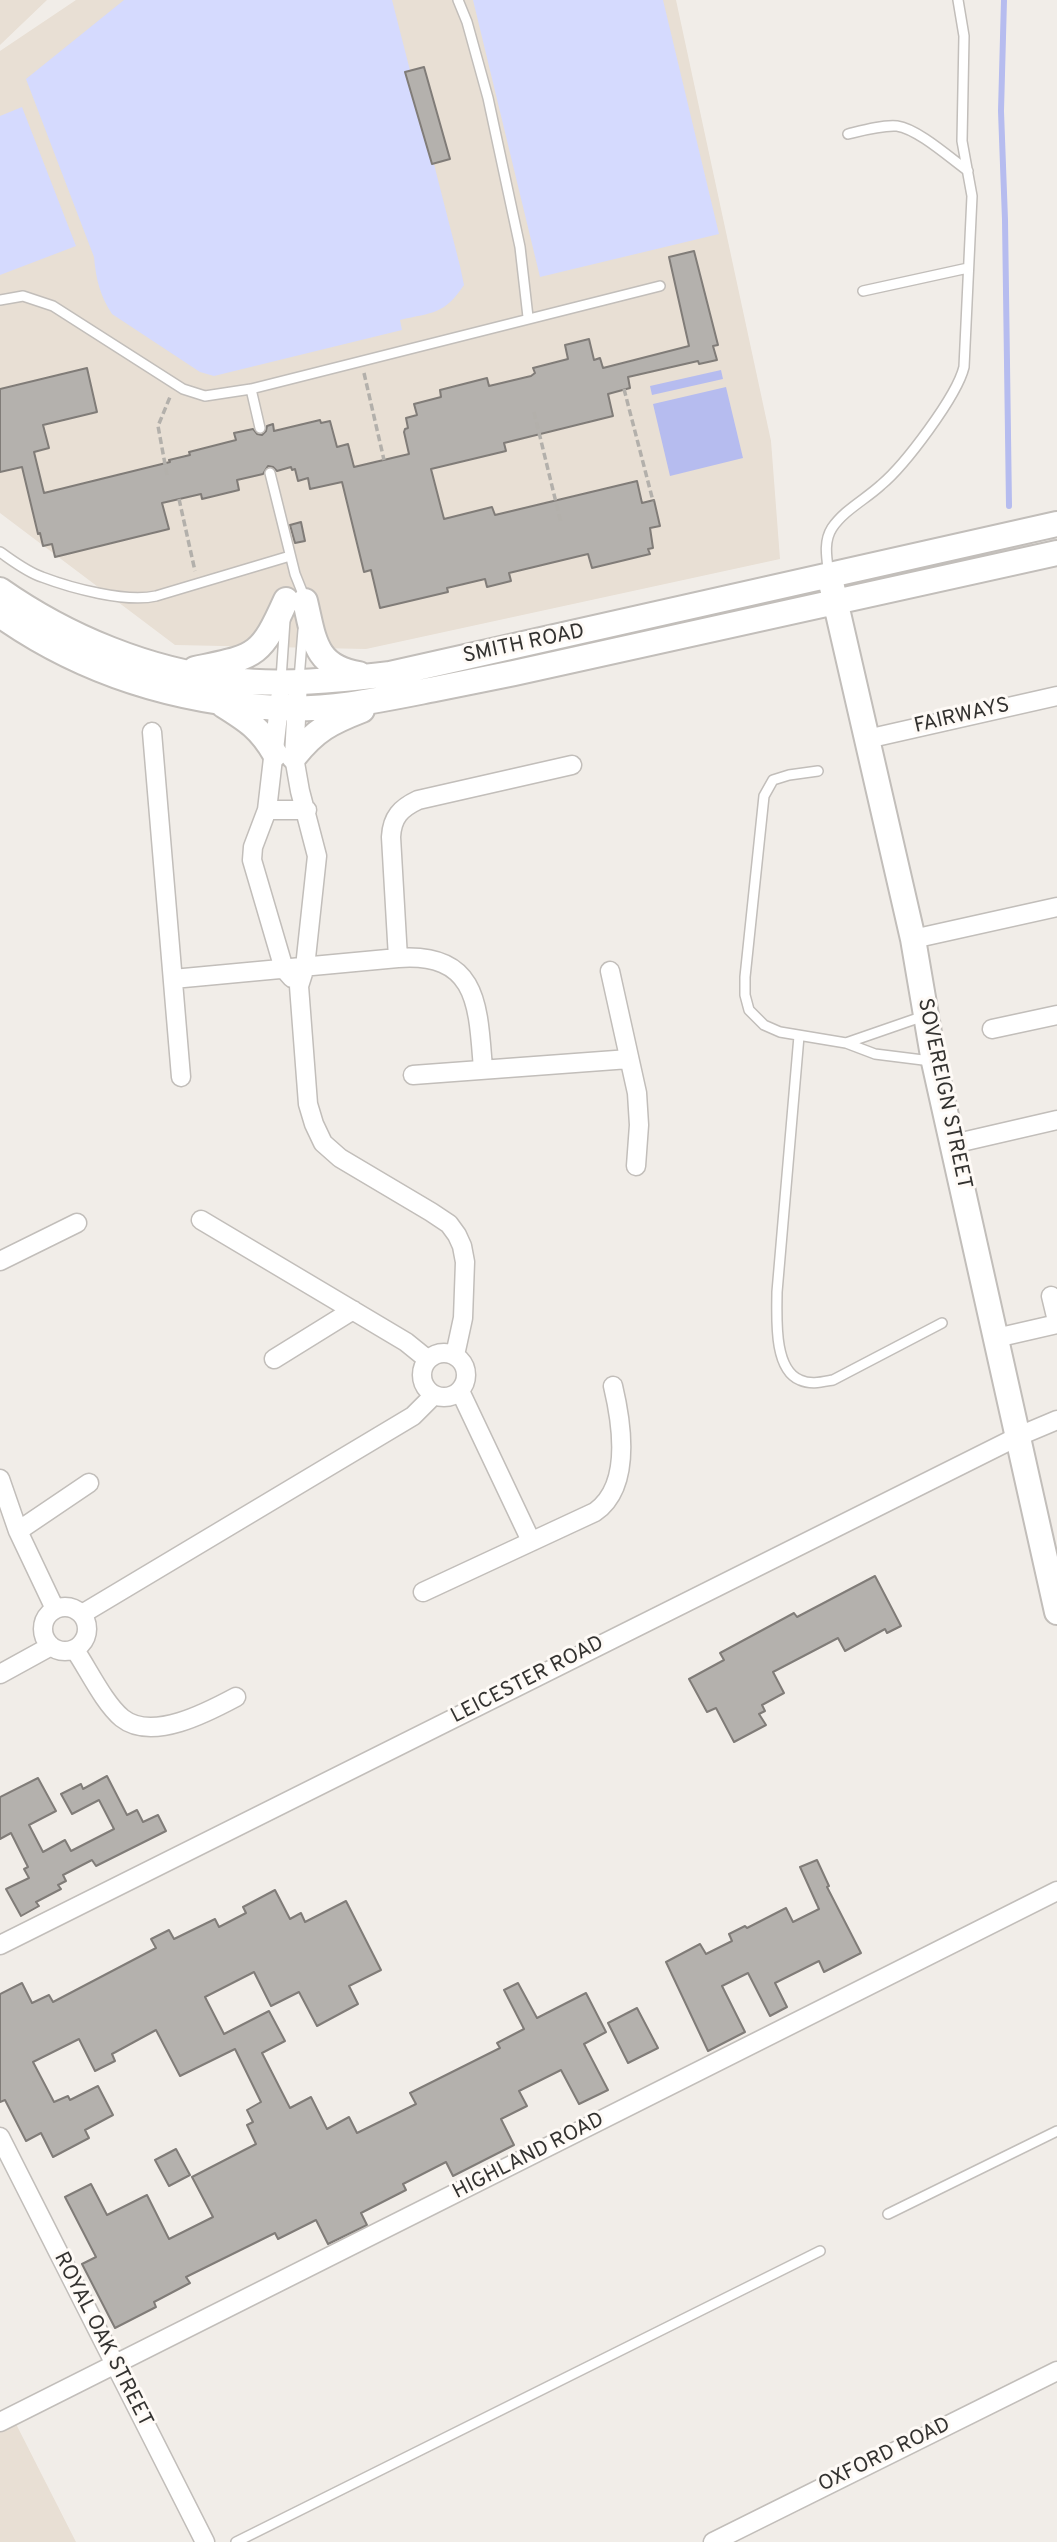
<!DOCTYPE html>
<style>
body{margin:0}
canvas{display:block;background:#f1ede8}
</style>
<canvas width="1057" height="2542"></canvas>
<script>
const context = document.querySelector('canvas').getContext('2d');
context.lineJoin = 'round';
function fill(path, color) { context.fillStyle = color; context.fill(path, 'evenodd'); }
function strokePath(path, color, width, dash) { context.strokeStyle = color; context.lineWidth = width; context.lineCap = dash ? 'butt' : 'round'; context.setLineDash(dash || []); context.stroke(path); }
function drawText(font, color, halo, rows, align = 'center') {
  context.font = font + ' Overpass,sans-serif'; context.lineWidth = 6; context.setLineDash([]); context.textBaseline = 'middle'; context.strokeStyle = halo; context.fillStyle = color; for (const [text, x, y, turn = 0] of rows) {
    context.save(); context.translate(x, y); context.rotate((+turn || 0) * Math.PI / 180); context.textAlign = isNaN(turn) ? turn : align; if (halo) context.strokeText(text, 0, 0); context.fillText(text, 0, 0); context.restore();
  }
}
fill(new Path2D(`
 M0,0h47l-47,45z
 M76,0h600l95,441 9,118 -414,90 -191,-4 -175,-132v-462z
 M16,2424l60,118h-76v-110z`), '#e8dfd4');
fill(new Path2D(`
 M124,0h268l68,266 4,19c-20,30 -31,27 -64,35l2,10 -188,46 -14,-4 -88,-58c-12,-18 -16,-35 -18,-57l-68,-178z
 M473,0h190l56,234 -179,43z
 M22,107l54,139 -76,29v-159z`), '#d5dafe');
fill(new Path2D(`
 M721,370l2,9 -71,16 -2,-9z
 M726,387l17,71 -73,18 -17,-72z`), '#b6bcef');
strokePath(new Path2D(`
 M1004,0l-3,111 4,109 4,286`), '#b6bcef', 6);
const building = new Path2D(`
 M424,67l26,92 -18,5 -27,-92z
 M694,251l24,94 -5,1 4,14 -18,4 -1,-3 -70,16 2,11 -22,6 5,22 -109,27 2,8 -75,18 13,50 48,-12 3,8 142,-34 5,22 12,-3 6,26 -10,2 3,20 -5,1 2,5 -58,14 -4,-14 -79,19 2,8 -24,6 -2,-8 -38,9 1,4 -68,16 -9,-38 -7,2 -22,-90 -32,7 -2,-11 -10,3 -3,-12 -3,1 -1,-3 -14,4 -4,-4 -5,-1 -5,8 -26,6 2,10 -37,9 -1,-5 -39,9 7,26 -114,28 -3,-13 -9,2 -3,-13 -2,1 -16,-67 -22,5v-83l87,-21 10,44 -54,13 6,23 -15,4 10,41 126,-31 -1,-2 21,-5 -1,-3 47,-12 -2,-7 19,-4 4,5 5,1 4,-4 1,-5 6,-2 1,7 46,-11 1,3 9,-2 7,26 11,-3 6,23 55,-13 -5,-22 1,-3 3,-1 -2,-10 11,-3 -3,-11 27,-7 -1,-7 47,-12 2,8 42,-10 4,-3 -2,-5 35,-9 -3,-14 24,-6 5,21 6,-2 3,10 86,-22 -20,-89z
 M301,522l4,19 -10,2 -5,-18z
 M875,1576l26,50 -14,7 -2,-4 -40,22 -7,-13 -65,34 11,21 -22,12 3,6 -6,3 7,11 -32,17 -18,-34 -9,4 -18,-33 35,-19 -4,-7 74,-40 3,4z
 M107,1776l20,39 10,-5 6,12 15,-7 8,16 -70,35 -4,-6 -29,15 3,6 -8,4 3,4 -25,13 3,4 -18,10 -15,-27 23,-11 -5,-9 4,-2 -17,-34 -11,6v-42l38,-19 18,33 -27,14 14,27 22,-12 6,11 43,-22 -15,-29 -27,14 -11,-20 20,-10 2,5z
 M817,1860l12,26 -2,1 34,66 -37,19 -5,-11 -44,22 12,24 -17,9 -22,-43 -26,13 23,46 -37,19 -42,-89 34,-18 6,10 26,-13 -3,-7 16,-8 2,2 39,-20 7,14 26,-13 -19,-42z
 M275,1890l15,29 11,-6 4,9 41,-21 35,69 -32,16 9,18 -41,22 -18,-34 -28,14 -17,-34 -49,25 19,37 45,-23 16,30 -23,12 28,55 21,-11 16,32 22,-12 8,16 59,-29 -6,-11 90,-45 -3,-5 27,-14 -20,-39 14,-7 19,35 49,-25 20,39 -22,12 24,46 -29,14 -18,-34 -42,21 8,15 -26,13 13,26 -61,31 -7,-14 -43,22 3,6 -45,23 6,12 -39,19 -12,-24 -38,19 -3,-6 -89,44 4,6 -36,19 2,5 -41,21 -33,-64 14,-7 -31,-60 26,-13 16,31 40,-20 22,44 44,-22 -21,-40 64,-33 -9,-19 6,-3 -6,-12 14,-8 -26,-53 -55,27 -24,-46 -44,24 3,7 -20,10 -16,-32 -46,23 21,40 14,-6 2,4 28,-14 15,29 -28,15 4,8 -36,19 -12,-24 -15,8 -21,-41 -5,2v-108l22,-11 10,20 17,-8 4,7 103,-54 -5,-9 18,-9 5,9 41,-20 4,8 27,-14 -3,-6z
 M637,2008l21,40 -30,15 -20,-40z
 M176,2149l14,26 -21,11 -14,-26z`);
fill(building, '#b4b1ad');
strokePath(building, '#807c78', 2);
const lane = new Path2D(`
 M458,0l9,22 21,76 32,149 8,70
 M848,134c16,-4 33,-9 49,-8 21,3 53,32 71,45
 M863,291l105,-23
 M0,300l23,-4 30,10 130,83 22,7 46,-7 409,-103
 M251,389l9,39
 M270,473l25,101 10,25
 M0,552c13,9 27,20 42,25 29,11 84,26 114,19l134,-40
 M829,575c-2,-16 -6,-33 3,-47 12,-18 34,-29 49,-43 24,-20 76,-89 83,-118l8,-171 -10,-55 2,-105 -6,-36
 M281,679l4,-59
 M299,679l4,-49
 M818,771l-29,4 -16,5 -9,16 -19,181v18l4,15 15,15 16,7 66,11 29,11 56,7
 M799,1036l-22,256c0,24 -4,77 23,88 11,5 22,2 33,0l109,-57
 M846,1043l78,-27
 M888,2214l169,-83
 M236,2542l584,-291`);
const street = new Path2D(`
 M298,682l-4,75 6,34 17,65 -12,111 -6,19 9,118 6,20 9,19 17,15 91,54 18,12 8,11 5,11 3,16 -2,56 -8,37
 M280,698l-13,112 -14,37 -1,13 32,109 8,9
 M152,732l29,345
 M867,739l190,-43
 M267,810h40
 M913,939l144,-32
 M398,958l-7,-121c1,-20 10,-29 27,-37l154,-35
 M610,971l27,122 2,32 -3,41
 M173,979l225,-21c81,-6 80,49 85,111
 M992,1029l65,-14
 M413,1075l216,-16
 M953,1144l104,-24
 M201,1220l205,122 21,17
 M0,1261l77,-38
 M1051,1296l6,25
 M996,1338l61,-14
 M422 1375a22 22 0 1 1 44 0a22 22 0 1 1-44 0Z
 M274,1359l79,-49
 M460,1391l71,150
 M0,1479l18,52 37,78
 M18,1531l71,-48
 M423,1592l172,-80c37,-26 27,-88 18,-126
 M43 1629a22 22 0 1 1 44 0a22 22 0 1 1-44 0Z
 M82,1614l331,-198 21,-21
 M75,1650c13,19 29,53 47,68 30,24 86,-6 114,-21
 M0,1674l51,-28
 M0,1945l1019,-509 38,-16
 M0,2137l205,405
 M0,2422l1057,-531
 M713,2542l344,-171`);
const secondary = new Path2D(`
 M832,587l81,352 21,123 123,550
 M0,590c67,47 149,81 231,90 52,6 106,0 159,-6l667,-150
 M305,601c9,37 9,66 54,73
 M0,615c82,58 178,87 277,93 53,3 107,-9 158,-19 52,-10 104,-21 156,-33 155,-35 310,-70 466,-103
 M195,669c61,-13 65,-11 91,-69
 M223,705c24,15 37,23 52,49
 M294,757c21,-27 37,-35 68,-47`);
strokePath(lane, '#c2beba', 12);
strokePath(street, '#c2beba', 21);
strokePath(secondary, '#c2beba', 28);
strokePath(new Path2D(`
 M364,373l20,87
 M624,389l29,112
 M534,412l27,111
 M167,475l-9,-49 12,-29
 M179,499l16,72`), '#b3b0ab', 3.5, [7, 3.5]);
strokePath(lane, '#fff', 9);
strokePath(street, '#fff', 18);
strokePath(secondary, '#fff', 24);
drawText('21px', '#333230', '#fefaf6', [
 ["SMITH ROAD",524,645,-12],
 ["FAIRWAYS",962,717,-13],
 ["SOVEREIGN STREET",943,1094,78],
 ["LEICESTER ROAD",528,1681,-27],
 ["HIGHLAND ROAD",529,2157,-27],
 ["ROYAL OAK STREET",102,2340,63],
 ["OXFORD ROAD",885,2456,-26]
]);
</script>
